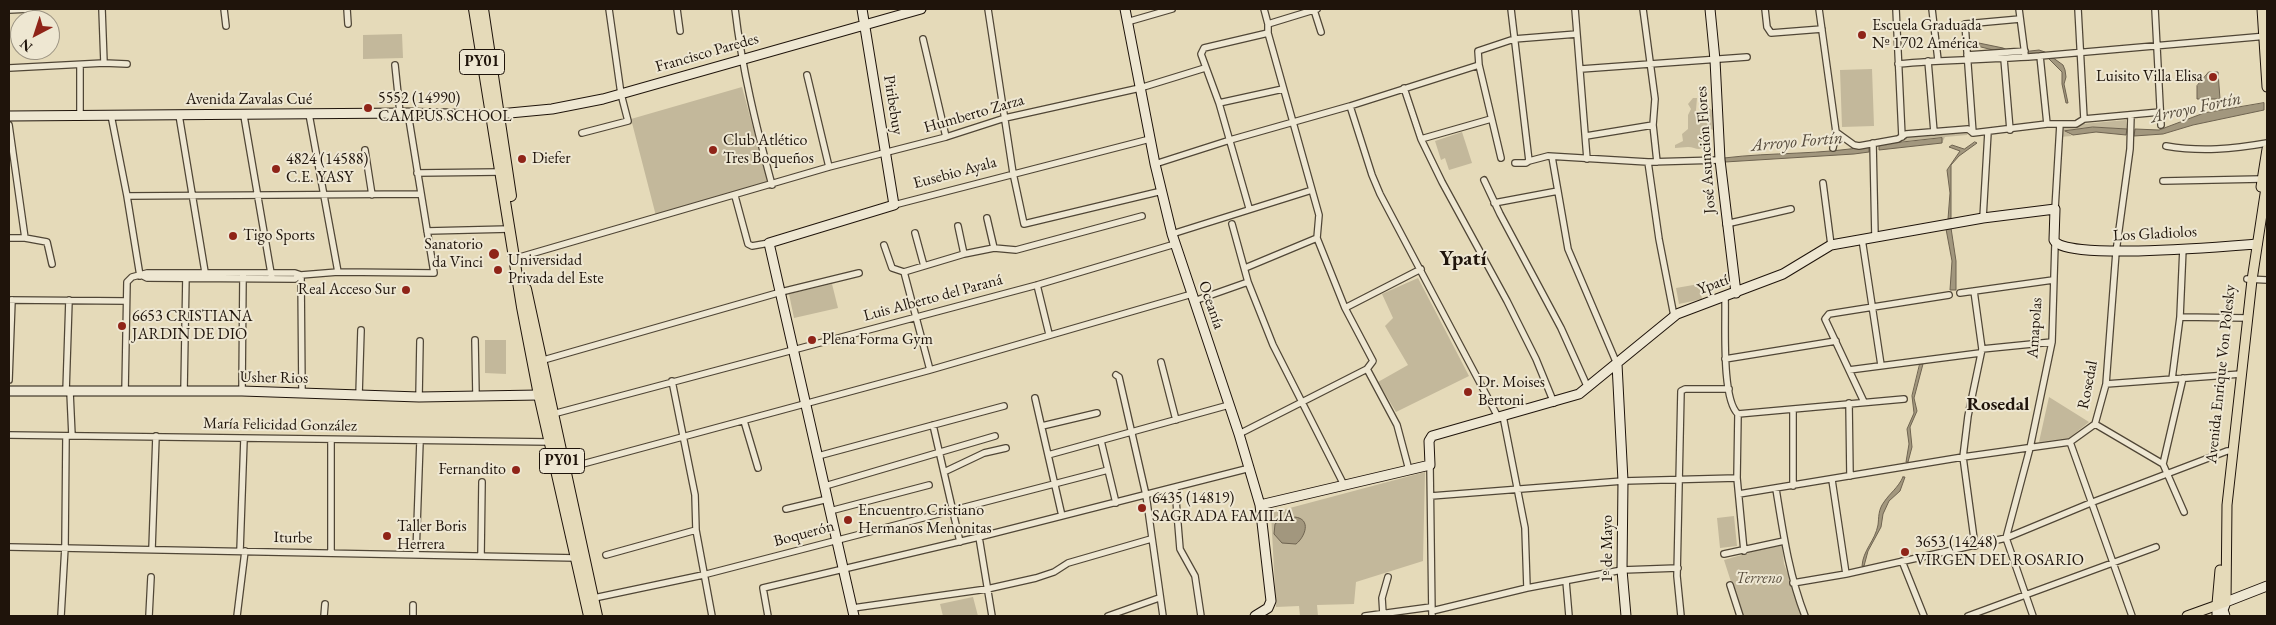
<!DOCTYPE html>
<meta charset="utf-8">
<style>
body{margin:0}
#map{position:relative;width:2276px;height:625px;overflow:hidden;background:#e5dab9;font-family:"EB Garamond",serif}
canvas{display:block}
.frame{position:absolute;inset:0;border:10px solid #1f140b;pointer-events:none}
.north{position:absolute;left:10px;top:10px;width:50px;height:50px;box-sizing:border-box;background:#eee7d2;border:1px solid #9b9382;border-radius:50%;rotate:220deg;font-size:14px;font-weight:700;line-height:20px;text-align:center;color:#1f140b}
.north::after{content:'';display:block;margin:auto;width:18px;height:22px;background:#8f2418;clip-path:polygon(50% 0,100% 100%,50% 72%,0 100%)}
</style>
<div id="map">
<canvas width="2276" height="625"></canvas>
<div class="frame"></div>
<div class="north">N</div>
</div>
<script>
const context = document.querySelector('canvas').getContext('2d');
context.lineJoin = 'round';
function fill(path, color) { context.fillStyle = color; context.fill(path, 'evenodd'); }
function strokePath(path, color, width, dash) { context.strokeStyle = color; context.lineWidth = width; context.lineCap = dash ? 'butt' : 'round'; context.setLineDash(dash || []); context.stroke(path); }
function drawText(font, color, halo, rows, align = 'center') {
  context.font = font + ' "EB Garamond",serif'; context.lineWidth = 4; context.setLineDash([]); context.textBaseline = 'middle'; context.strokeStyle = halo; context.fillStyle = color; for (const [text, x, y, turn = 0] of rows) {
    context.save(); context.translate(x, y); context.rotate((+turn || 0) * Math.PI / 180); context.textAlign = isNaN(turn) ? turn : align; if (halo) context.strokeText(text, 0, 0); context.fillText(text, 0, 0); context.restore();
  }
}
fill(new Path2D(`
 M402,34l1,24 -40,1v-24z
 M1872,69l2,57 -32,1 -2,-57z
 M742,87l26,96 -112,33 -25,-97z
 M1693,98h4l-1,12 3,7 10,1v-10l6,4v19l-10,-5 1,18c-6,9 -10,3 -18,3 -4,0 -9,1 -13,1v-3l8,-4 -1,-7 6,-5v-14l3,-6 -3,-5z
 M2126,120l1,9 -33,-2 -29,4 7,5 -13,1 1,-11z
 M1462,132l10,31 -23,7 -4,-12 -4,2 -6,-19z
 M1966,132l2,1 -1,2 -22,2 -3,6 -1,-5 -44,4 9,-6z
 M1418,278l51,98 -73,36 -18,-30 30,-17 -23,-39 8,-8 -11,-24z
 M832,284l6,24 -44,10 -5,-24z
 M1699,284l3,15 -23,5 -3,-16z
 M485,340h21v34l-21,-1z
 M2049,397l40,25 -20,16 -30,4z
 M1425,472l-2,89 -67,21 -2,22 -37,1 1,11h-18l-1,-10 -23,1 -5,-94z
 M1734,516l3,30 -17,2 -3,-30z
 M1779,544l3,1 2,19 20,52h-62l-18,-56z
 M973,597l5,19h-35l-3,-12z`), '#c3b89b');
const water = new Path2D(`
 M1969,41l34,7 10,5 26,-3 6,2 18,13 2,5 1,7 -2,7 4,19h-2l-4,-19v-12l-14,-14 -41,-1 -10,-6 -28,-7z
 M2209,72h9l2,27h-23v-13z
 M2264,103v7l-71,15 -30,9 -29,2 1,-7 24,1 45,-17z
 M2093,127l34,2 -1,6 -30,-3 -23,3 -8,-4z
 M1942,138v5l-63,7v-5z
 M1975,142l2,1 -18,13 -8,9v53l-3,1 2,-26 -3,-23 13,-19 -11,-4 3,-2 12,4z
 M1869,146v6l-15,2 -129,8 -1,-4c48,-6 98,-3 145,-12z
 M1951,228l5,33v29h-6l2,-29 -6,-32z
 M1920,364h3l-9,34 3,13 -7,16 2,20 -4,15h-2l3,-18 -2,-15 7,-16 -2,-17z
 M1903,477h2l-5,14 -11,10 -6,13 -2,13 -13,24 -4,15h-2c1,-16 13,-25 16,-41 1,-8 0,-15 6,-23 6,-9 14,-14 19,-25z
 M1295,517c17,2 10,20 1,27l-14,-1 -8,-9 1,-10 5,-4 10,2z`);
fill(water, '#a2977e');
strokePath(water, '#6e6350', 1);
const street = new Path2D(`
 M102,9l2,54
 M224,9l2,17
 M347,9l1,15
 M677,9l3,22
 M735,9c7,60 21,117 37,176
 M988,9l25,164 11,51 138,-33
 M1511,9l18,152
 M1575,9l12,150
 M1643,9l12,90 -2,26 4,37
 M1765,9l2,18 4,6 51,-4
 M1819,9l17,123 -3,16
 M1896,9l6,128
 M1932,9l6,51
 M2019,9l6,46
 M2078,9l6,110
 M2155,9l6,116
 M9,10l21,-1
 M1314,10l7,22
 M1127,22l45,-13
 M1268,24l49,-15
 M923,39l23,98
 M1967,55l58,-4
 M2040,56l227,-20
 M2004,59l6,71
 M1928,61l6,71
 M1898,64c47,-5 94,-4 142,-8l7,68
 M80,65v50
 M395,65l5,48
 M9,68l95,-5 23,1
 M1581,69l166,-12
 M807,75l22,92
 M1404,88l17,51 21,43 65,119 29,58 18,44
 M1219,103l64,-14
 M1350,106l22,69 8,19 118,223
 M309,114l29,158
 M111,115l16,81 13,80
 M179,115l27,163
 M244,116l28,163
 M9,125l16,113
 M1836,132l18,13 5,1 39,-7 8,-5 62,-5 5,4 74,-9h29l8,-5 76,-7
 M582,133l46,-12 -7,-27 -12,-85
 M1973,133l-8,-109 55,-5
 M1586,136l67,-11
 M1421,139l70,-20
 M1873,143l2,94
 M2166,146c35,6 67,3 101,-3
 M365,150l7,45
 M1552,157l16,92 49,115
 M1501,158l-22,-93 -1,-14 36,-12 63,-5
 M1648,162l11,77 15,77
 M1515,163h11l3,-2 19,-5 100,6 72,-2
 M1155,164l75,-24 120,-34 129,-41
 M417,173l83,-1
 M1484,180l16,34 61,114 27,60
 M2163,181l99,-2
 M1823,183l8,62
 M127,196l294,-2
 M735,196l13,48 4,2 17,-3
 M1494,203l64,-12
 M894,205l256,-66
 M1249,208l-30,-105 -18,-49 3,-6 64,-15
 M2055,209l5,-85
 M987,218l7,30
 M1983,218l5,-86
 M1232,224l16,58 25,63 71,140
 M1726,224l65,-15
 M958,226l6,28
 M427,231l83,-2
 M915,233l9,33
 M1172,234l140,-44
 M9,238h16l22,4 5,22
 M1862,239l19,126
 M884,245l8,23 12,4 60,-18 30,-6 22,2 126,-34
 M520,257l309,-90 117,-30 59,-19 135,-30 65,-20
 M1245,268l72,-30
 M904,272l26,98
 M301,275l1,118
 M143,276l4,2 148,1 4,-4
 M2247,279l20,1
 M1037,285l12,49
 M1974,291l8,58 -14,67 -5,41 12,89
 M1960,293l93,-13
 M1725,298c1,23 -4,101 13,116l-1,64 7,73
 M9,300l117,1
 M1194,301l54,-19
 M1345,308l76,-39
 M2180,317l68,1
 M475,340l1,56
 M1982,349l70,-7
 M1725,359l111,-18
 M540,361l241,-69 78,-19
 M1161,362l15,58
 M1367,369l30,56 12,45
 M1849,370l131,-17
 M1116,375l3,2 27,118 17,121
 M2183,378l-20,86 21,48
 M2172,379l8,-62 3,-69
 M9,380l3,-80
 M672,381l23,114 1,35 16,86
 M2106,384l135,-10
 M184,391l2,-116
 M242,391l1,-116
 M66,392l3,-92
 M70,392l2,44
 M125,392l2,-110 5,-5 15,-4h148l6,2 37,-3 96,1 -26,-160
 M359,395l2,-65
 M419,397l1,-56
 M1035,398l27,118
 M1864,402l-39,-83 4,-5 120,-19
 M1849,403l1,73
 M1793,410v76
 M553,414l484,-129 138,-41
 M1738,414l166,-15
 M1503,416l22,112 2,60
 M744,421l14,47
 M2095,424l68,40
 M933,425l27,117
 M1042,426l55,-13
 M1239,434l128,-65 6,-8 -28,-53 -28,-70 2,-23 -51,-182v-9l-4,-15
 M9,435l541,7
 M1101,441l15,62
 M2070,442l25,-18 11,-40 10,-132 14,-103 1,-34
 M2070,442l62,174
 M1048,455l181,-50
 M818,456l186,-50
 M1430,465l2,151
 M564,469l366,-99 262,-76
 M944,472l40,-19 22,-5
 M1832,480l14,94
 M825,486l170,-50
 M1175,488l5,61 15,27 6,40
 M1776,489c7,43 13,86 29,127
 M1739,494l224,-37 107,-15
 M1431,496l192,-15 114,-3
 M786,509l42,-10
 M830,511l99,-26
 M979,537l13,79
 M9,547l568,11
 M152,549l4,-113
 M240,551l4,-112
 M331,552v-111
 M416,554l4,-113
 M1724,554l60,-13
 M606,555l90,-25
 M481,556l1,-74
 M1902,561l22,55
 M1566,581l3,35
 M1793,583l53,-9 160,-36 87,-36 134,-51h5
 M1730,585l10,31
 M594,598l109,-23 405,-105
 M853,608l134,-19 49,-11 18,-6 14,-9 83,-24
 M1432,611l95,-23 95,-18 56,-2
 M1383,614l-1,-16 6,-21
 M61,616l4,-69 1,-111
 M149,616l2,-39
 M237,616l8,-65
 M324,616l1,-12
 M413,616v-11
 M768,616l-5,-28 216,-51 271,-69
 M1108,616l51,-18
 M1365,616l66,-9
 M1681,616l-4,-40 4,-185 4,-2h44
 M1968,616l188,-69
 M2033,616l-27,-78 24,-90 22,-106 3,-98`);
const secondary = new Path2D(`
 M1125,9l30,155 17,70 67,200 21,71 11,96 -3,7 -13,8
 M1710,9l5,51 5,100 16,133
 M499,114l53,-5 51,-10 318,-90
 M9,116l399,-3 82,2
 M1617,364l6,117 -1,89 4,46
 M9,391h233l177,6 120,-2
 M1260,505l170,-40 -1,-24 3,-5 147,-42 98,-80 106,-40 48,-29 152,-27 72,-9 -1,31c8,21 176,6 203,4
 M2217,604v12
 M854,616l-85,-373 125,-38 -32,-196
 M2225,616l-2,-6 3,-8 41,-16`);
const primary = new Path2D(`
 M2262,9l5,78
 M2261,187l6,-38
 M2217,604l3,-34
 M2187,616l39,-14 1,-97 25,-225 15,-99`);
const highway = new Path2D(`
 M474,9l48,298 17,88 50,221
 M483,9l28,187
 M526,289l71,327`);
strokePath(street, '#504636', 8);
strokePath(secondary, '#1f140b', 11);
strokePath(primary, '#1f140b', 11);
strokePath(highway, '#1f140b', 12);
strokePath(street, '#eee7d2', 5.5);
strokePath(secondary, '#eee7d2', 9);
strokePath(primary, '#e5dab9', 9);
strokePath(highway, '#e5dab9', 10);
for (const [x, y, r, color] of [
 [1862,35,5,"#8f2418"],
 [2213,77,5,"#8f2418"],
 [368,108,5,"#8f2418"],
 [713,150,5,"#8f2418"],
 [522,159,5,"#8f2418"],
 [276,169,5,"#8f2418"],
 [233,236,5,"#8f2418"],
 [494,254,6,"#8f2418"],
 [498,270,5,"#8f2418"],
 [406,290,5,"#8f2418"],
 [122,326,5,"#8f2418"],
 [812,340,5,"#8f2418"],
 [1468,392,5,"#8f2418"],
 [516,470,5,"#8f2418"],
 [1142,508,5,"#8f2418"],
 [848,520,5,"#8f2418"],
 [387,536,5,"#8f2418"],
 [1905,552,5,"#8f2418"]
]) { const dot = new Path2D(); dot.arc(x, y, r, 0, 2 * Math.PI); context.fillStyle = color; context.fill(dot); strokePath(dot, '#eee7d2', 2); }
for (const [x, y, w] of [
 [482,62,45],
 [562,461,45]
]) { const box = new Path2D(); box.roundRect(x - w / 2, y - 12.5, w, 25, 4); context.fillStyle = '#eee7d2'; context.fill(box); strokePath(box, '#1f140b', 1); }
drawText('bold 15px', '#1f140b', null, [
 ["PY01",482,62],
 ["PY01",562,461]
]);
drawText('16px', '#1f140b', '#eee7d2', [
 ["Escuela Graduada",1872,26],
 ["Nº 1702 América",1872,44],
 ["Luisito Villa Elisa",2203,77,"right"],
 ["5552 (14990)",378,99],
 ["CAMPUS SCHOOL",378,117],
 ["Club Atlético",723,141],
 ["Tres Boqueños",723,159],
 ["Diefer",532,159],
 ["4824 (14588)",286,160],
 ["C.E. YASY",286,178],
 ["Tigo Sports",243,236],
 ["Sanatorio",483,245,"right"],
 ["da Vinci",483,263,"right"],
 ["Universidad",508,261],
 ["Privada del Este",508,279],
 ["Real Acceso Sur",396,290,"right"],
 ["6653 CRISTIANA",132,317],
 ["JARDIN DE DIO",132,335],
 ["Plena Forma Gym",822,340],
 ["Dr. Moises",1478,383],
 ["Bertoni",1478,401],
 ["Fernandito",506,470,"right"],
 ["6435 (14819)",1152,499],
 ["SAGRADA FAMILIA",1152,517],
 ["Encuentro Cristiano",858,511],
 ["Hermanos Menonitas",858,529],
 ["Taller Boris",397,527],
 ["Herrera",397,545],
 ["3653 (14248)",1915,543],
 ["VIRGEN DEL ROSARIO",1915,561]
], 'left');
drawText('16px', '#1f140b', '#eee7d2', [
 ["Francisco Paredes",707,53,-16],
 ["Avenida Zavalas Cué",249,100],
 ["Piribebuy",893,105,81],
 ["Humberto Zarza",974,114,-16],
 ["José Asunción Flores",1706,150,-94],
 ["Eusebio Ayala",955,173,-15],
 ["Los Gladiolos",2155,234,-3],
 ["Ypatí",1713,285,-20],
 ["Luis Alberto del Paraná",933,298,-15],
 ["Oceanía",1211,305,71],
 ["Amapolas",2035,328,-86],
 ["Avenida Enrique Von Polesky",2221,374,-84],
 ["Usher Rios",274,378,1],
 ["Rosedal",2088,385,-79],
 ["María Felicidad González",280,425,1],
 ["Boquerón",804,534,-15],
 ["Iturbe",293,538,1],
 ["1º de Mayo",1608,549,-90]
]);
drawText('italic 16px', '#584d3d', '#eee7d2', [
 ["Terreno",1759,579]
]);
drawText('italic 18px', '#534839', '#eee7d2', [
 ["Arroyo Fortín",2196,108,-12],
 ["Arroyo Fortín",1797,142,-5]
]);
drawText('bold 19px', '#1f140b', '#eee7d2', [
 ["Rosedal",1998,405]
]);
drawText('bold 21px', '#1f140b', '#eee7d2', [
 ["Ypatí",1463,259]
]);
</script>
